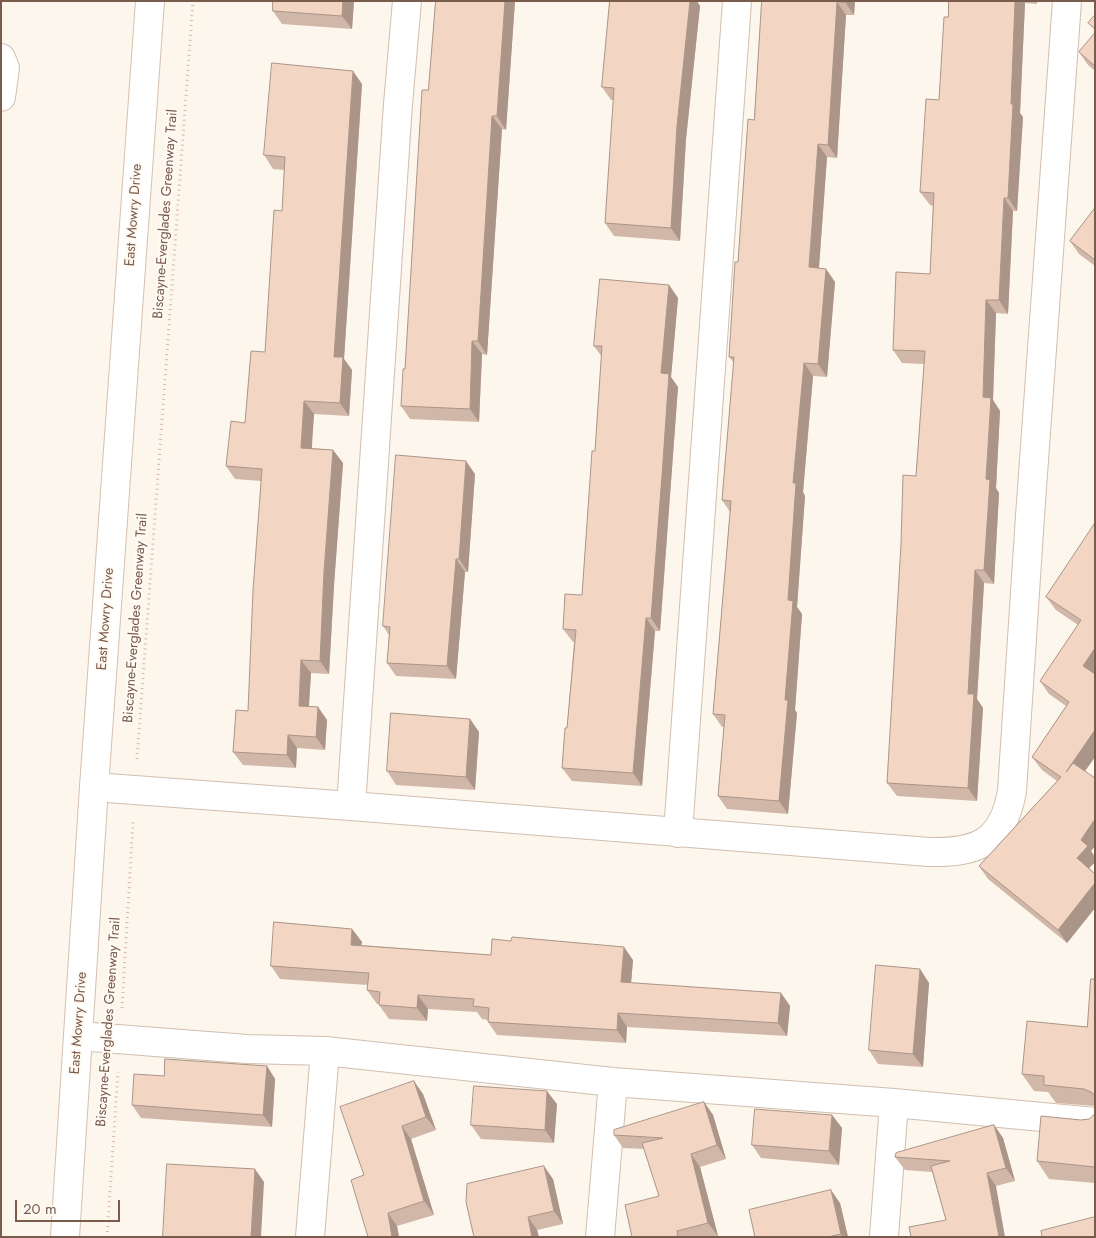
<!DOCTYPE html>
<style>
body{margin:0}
#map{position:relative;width:1096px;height:1238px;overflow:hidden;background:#fdf6ec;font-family:Jost,sans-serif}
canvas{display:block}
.frame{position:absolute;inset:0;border:2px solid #7a5c4d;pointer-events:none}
.scale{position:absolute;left:15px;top:1200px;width:105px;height:22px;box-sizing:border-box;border:2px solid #7a5c4d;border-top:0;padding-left:6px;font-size:15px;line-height:18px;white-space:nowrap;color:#7a5c4d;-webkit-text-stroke:4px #fffaf3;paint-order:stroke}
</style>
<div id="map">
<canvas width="1096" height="1238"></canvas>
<div class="frame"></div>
<div class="scale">20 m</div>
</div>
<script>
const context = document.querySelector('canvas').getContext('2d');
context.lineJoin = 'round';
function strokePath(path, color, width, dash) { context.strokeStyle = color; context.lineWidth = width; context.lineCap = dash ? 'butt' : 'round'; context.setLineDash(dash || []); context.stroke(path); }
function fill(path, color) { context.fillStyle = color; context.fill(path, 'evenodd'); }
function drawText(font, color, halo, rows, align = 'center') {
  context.font = font + ' Jost,sans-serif'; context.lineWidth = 4.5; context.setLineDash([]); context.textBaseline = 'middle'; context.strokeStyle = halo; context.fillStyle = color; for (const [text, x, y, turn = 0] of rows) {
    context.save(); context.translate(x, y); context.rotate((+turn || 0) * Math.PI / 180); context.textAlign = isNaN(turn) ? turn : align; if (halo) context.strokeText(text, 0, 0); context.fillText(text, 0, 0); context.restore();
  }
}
const street = new Path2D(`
 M1,58l4,10 -4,29
 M94,787l257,19 578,46c48,1 74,-9 83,-61l18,-275 37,-515
 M351,806l47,-702 9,-103
 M678,833l59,-832
 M78,1036l169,13 78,2 288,31 281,21 201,19
 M310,1237l15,-186
 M600,1237l13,-155
 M884,1237l10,-134`);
const secondary = new Path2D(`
 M65,1237l29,-450 56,-786`);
strokePath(street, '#d1beb0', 30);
strokePath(secondary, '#d6c0b0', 30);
strokePath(new Path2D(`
 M137,759l56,-758
 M122,1008l11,-186
 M107,1237l11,-165`), '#d9b8a5', 3, [1, 4]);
strokePath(street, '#fff', 28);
strokePath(secondary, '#fff', 28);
fill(new Path2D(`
 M273,1h81l-2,28 -70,-5 -9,-13z
 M436,1h79l-9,129 -4,-1 -15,226 -5,-1 -3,68 -69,-3 -9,-13 4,-37z
 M610,1h88v2l2,3 -14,133 -6,102 -66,-5 -9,-13 9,-123h-3l-9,-13z
 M762,1h93l-1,14h-8l-9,143 -10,-1 -8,111 7,1 9,13 -8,95 -14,-1 -10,116 2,4 -8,111 5,7 -7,96 2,3 -9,101 -61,-5 -9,-13 6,-69h-2l-9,-13 17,-202 -8,-12 12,-137 -5,-6 9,-95 16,-142z
 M949,1h88v3l-12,-1 -5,110 3,4 -6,94h-4l-5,103 -12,-1 -3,87 7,11 -4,77 3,5 -5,91 -10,-1 -7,116 6,9 -6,93 -80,-5 -10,-13 29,-307 8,-112 -22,-1 -9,-13 37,-76 3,-68 -3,-1 -10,-13 19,-92 9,-83z
 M1095,33v38l-7,-6 -9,-13z
 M362,84l-18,275 8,11 -3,46 -35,-2 -3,34 22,2 10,13 -9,122 -5,89 -18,-1 -2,33 9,1 9,13 -2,30 -28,-2 -1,20 -53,-3 -10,-13 15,-41 13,-230 -26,-2 -9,-13 19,-43 20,-71 17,-141 2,-41 -11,-1 -9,-14z
 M1095,208v58l-16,-12 -9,-13z
 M669,285l9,13 -7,79 7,10 -18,244h-5l-13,155 -70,-5 -10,-13 5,-40 7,-86h-1l-10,-13 19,-34 13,-144 7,-94 -8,-11z
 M475,474l-7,98h-3l-9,107 -60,-3 -9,-13 2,-28 -6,-9z
 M1095,523v234l-10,14 10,7v68l-4,5 4,6v5l-6,6 6,6v34l-28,35 -79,-64 -9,-13 78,-85 -15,-11 -10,-13 34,-51 -17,-12 -9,-13 38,-56 -22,-15 -10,-13z
 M470,719l9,13 -4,58 -79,-5 -9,-14z
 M352,929l10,13 -1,3 130,10 142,5 -2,23 150,10 9,13 -3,30 -160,-9 -1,16 -129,-8 -9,-13v-2l-6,-1 -5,-7 -49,-3 -1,12 -38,-2 -10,-14 1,-1h-3l-10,-14 1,-5 -88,-6 -9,-13z
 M920,969l9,14 -6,84 -45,-3 -9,-14z
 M1095,979v127l-39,-3 -8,-11 -14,-1 -12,-17 65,-47z
 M267,1066l8,13 -3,48 -131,-9 -9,-13 32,-29z
 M423,1094l13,36 -25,9 23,76 -37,11 2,11h-31l-4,-62z
 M704,1102l9,13 13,44 -26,8 18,69 -86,1 27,-41 -15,-47 -21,-1 -9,-13z
 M557,1104l-3,39 -73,-4 -10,-14z
 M1095,1114v69l-46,-4 -12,-18 44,-41 8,-1z
 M832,1115l10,13 -3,37 -78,-7 -9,-13z
 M994,1125l9,13 12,43 -19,5 -50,34 -14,-48 -27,-2 -10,-13z
 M553,1179l10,45 -26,6 2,7h-65z
 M840,1203l8,34h-93z`), '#d1b7a8');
fill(new Path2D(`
 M343,1h11l-2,28 -10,-13z
 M505,1h10l-9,129 -9,-14z
 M690,1h8v2l2,3 -14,133 -6,102 -9,-13 6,-102z
 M845,1h10l-1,14 -9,-13z
 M1015,1h8l2,2 -5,110 3,4 -6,94 -9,-13 3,-94z
 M837,2l9,13 -9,143 -9,-13z
 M353,71l9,13 -18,275 8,11 -3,46 -9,-13 -6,-46z
 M492,116l10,13 -15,226 -9,-14z
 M818,144l9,13 -9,123 -9,-13z
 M1004,198l9,13 -5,103 -9,-14z
 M826,269l9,13 -8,95 -9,-13z
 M669,285l9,13 -7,79 7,10 -18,244 -9,-13 10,-245z
 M986,300l10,13 -3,87 7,11 -4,77 3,5 -5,91 -10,-14 2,-91 -3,-82z
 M472,341l10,13 -3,68 -9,-13z
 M804,363l9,13 -10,116 2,4 -8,111 5,7 -7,96 2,3 -9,101 -9,-13 6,-101 3,-100 5,-117z
 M304,401l10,13 -3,47 -10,-13z
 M333,450l10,13 -9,122 -5,89 -9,-13 4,-89z
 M466,461l9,13 -7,98 -9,-13z
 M456,559l9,13 -9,107 -9,-13z
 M975,570l9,13 -7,116 6,9 -6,93 -9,-13v-94z
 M646,618l9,13 -13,155 -9,-13z
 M1095,648v27l-12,-9z
 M301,660l10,13 -3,46 -9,-13z
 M318,707l9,13 -2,30 -9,-13z
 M470,719l9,13 -4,58 -9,-13z
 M1095,730v27l-20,28 -9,-13z
 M288,735l9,13 -1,20 -9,-13z
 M1095,819v27l-4,5 4,6v5l-9,9 -9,-13 4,-18z
 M1095,883v25l-28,35 -9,-13z
 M352,929l10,13 -2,16 -9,-13z
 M624,947l9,13 -3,35 -9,-13z
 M920,969l9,14 -6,84 -10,-13z
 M781,993l9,13 -3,30 -9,-13z
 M418,995l10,14 -1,12 -10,-13z
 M618,1013l9,14 -1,16 -9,-13z
 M267,1066l8,13 -3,48 -9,-12z
 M414,1081l9,13 13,36 -10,-13z
 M547,1091l10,13 -3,39 -9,-13z
 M704,1102l9,13 13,44 -9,-14z
 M832,1115l10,13 -3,37 -10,-14z
 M994,1125l9,13 12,43 -9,-13z
 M402,1126l9,13 23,76 -10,-14z
 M691,1154l9,13 18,69 -10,-13z
 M544,1166l9,13 10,45 -9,-13z
 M255,1169l9,13 -3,55h-10z
 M987,1173l9,13 9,51h-6z
 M831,1190l9,13 8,34h-5l-2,-3z
 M388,1213l9,13 2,11h-7z
 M528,1217l9,13 2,7h-7z`), '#aa9588');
const building = new Path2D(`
 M273,1h70l-1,15 -69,-5z
 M436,1h69l-8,115h-5l-14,225h-6l-2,68 -69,-3 2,-37h2l17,-279h6z
 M610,1h80l-13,125 -6,102 -66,-5 9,-135 -12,-1z
 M762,1h83v1h-8l-9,143 -10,-1 -9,123 17,2 -8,95 -14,-1 -11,120h3l-8,117 5,1 -8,99h3l-9,101 -61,-5 7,-81 -12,-1 18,-213 -9,-1 12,-143h-5l6,-95h3l10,-143 6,1z
 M949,1h66l-4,103h2l-5,94h-4l-5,102h-13l-3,97 8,1 -5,81 4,1 -6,90h-9l-7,124h6l-6,94 -81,-5 14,-239 2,-69 13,1 9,-125 -32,-1 3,-78 34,2 4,-81 -14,-1 6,-93 13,1 5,-83h4z
 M1095,15v14l-7,-6z
 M1095,33v33l-16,-14z
 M272,63l81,8 -19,286h9l-3,46 -36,-2 -3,47 32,2 -9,122 -4,89 -19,-1 -2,46 19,1 -2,30 -28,-2 -1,20 -54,-3 3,-42 12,1 5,-121 9,-121 -36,-3 5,-45 14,2 6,-72 14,1 9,-142 8,1 3,-54 -21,-2z
 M1095,208v52l-25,-19z
 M600,279l69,6 -8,88 8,1 -7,102 -11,142h-5l-13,155 -71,-5 3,-40h2l9,-98 -13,-1 2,-35 17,1 10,-144h3l7,-105h-8z
 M396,455l70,6 -7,98h-3l-9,107 -60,-3 3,-36 -7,-1z
 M1095,523v125l-12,18 12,8v56l-29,42 7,-9 22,15v41l-14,21 7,6 -11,12 18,16v9l-37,47 -79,-64 82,-89 -29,-20 37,-55 -29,-21 41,-61 -35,-23z
 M391,713l79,6 -4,58 -79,-6z
 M274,922l78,7 -1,16 140,10 1,-16 19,2 1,-4 112,10 -3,35 160,11 -3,30 -160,-10 -1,17 -129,-8 1,-14 -16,-2 1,-7 -56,-4 -1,13 -38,-3 1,-13 -13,-2 2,-17 -98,-7z
 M876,965l44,4 -7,85 -44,-4z
 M1091,979h4v116l-4,-3 -7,-3 -40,-4v-9l-22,-2 5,-53 60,6z
 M165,1059l102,7 -4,49 -131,-10 2,-31 30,2z
 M414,1081l12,36 -24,9 22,75 -36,12 4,24h-24l-17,-57 13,-5 -24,-68z
 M474,1086l73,5 -2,39 -74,-5z
 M704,1102l13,43 -26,9 17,69 -31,8 1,6h-46l-7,-32 34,-9 -17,-53 21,-5 -49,-3v-5z
 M755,1109l77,6 -3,36 -77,-6z
 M1095,1114v53l-58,-6 4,-45 40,4 8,-1z
 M994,1125l12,43 -19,5 12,64h-88l-2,-10 37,-7 -15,-54 19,-5 -55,-4 1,-4z
 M167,1164l88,5 -4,68h-88z
 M544,1166l10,45 -26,6 4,20h-58l-8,-35 1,-18z
 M831,1190l10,44 -13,3h-73l-6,-27z
 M1095,1217v20h-53l-1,-6z`);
fill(building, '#f3d5c3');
strokePath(building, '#aa9588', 1);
drawText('14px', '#7a5c4d', '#fffaf3', [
 ["Biscayne-Everglades Greenway Trail",166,214,-86],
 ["East Mowry Drive",134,215,-86],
 ["Biscayne-Everglades Greenway Trail",136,618,-86],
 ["East Mowry Drive",106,619,-86],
 ["Biscayne-Everglades Greenway Trail",109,1022,-86],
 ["East Mowry Drive",79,1023,-86]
]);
</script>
